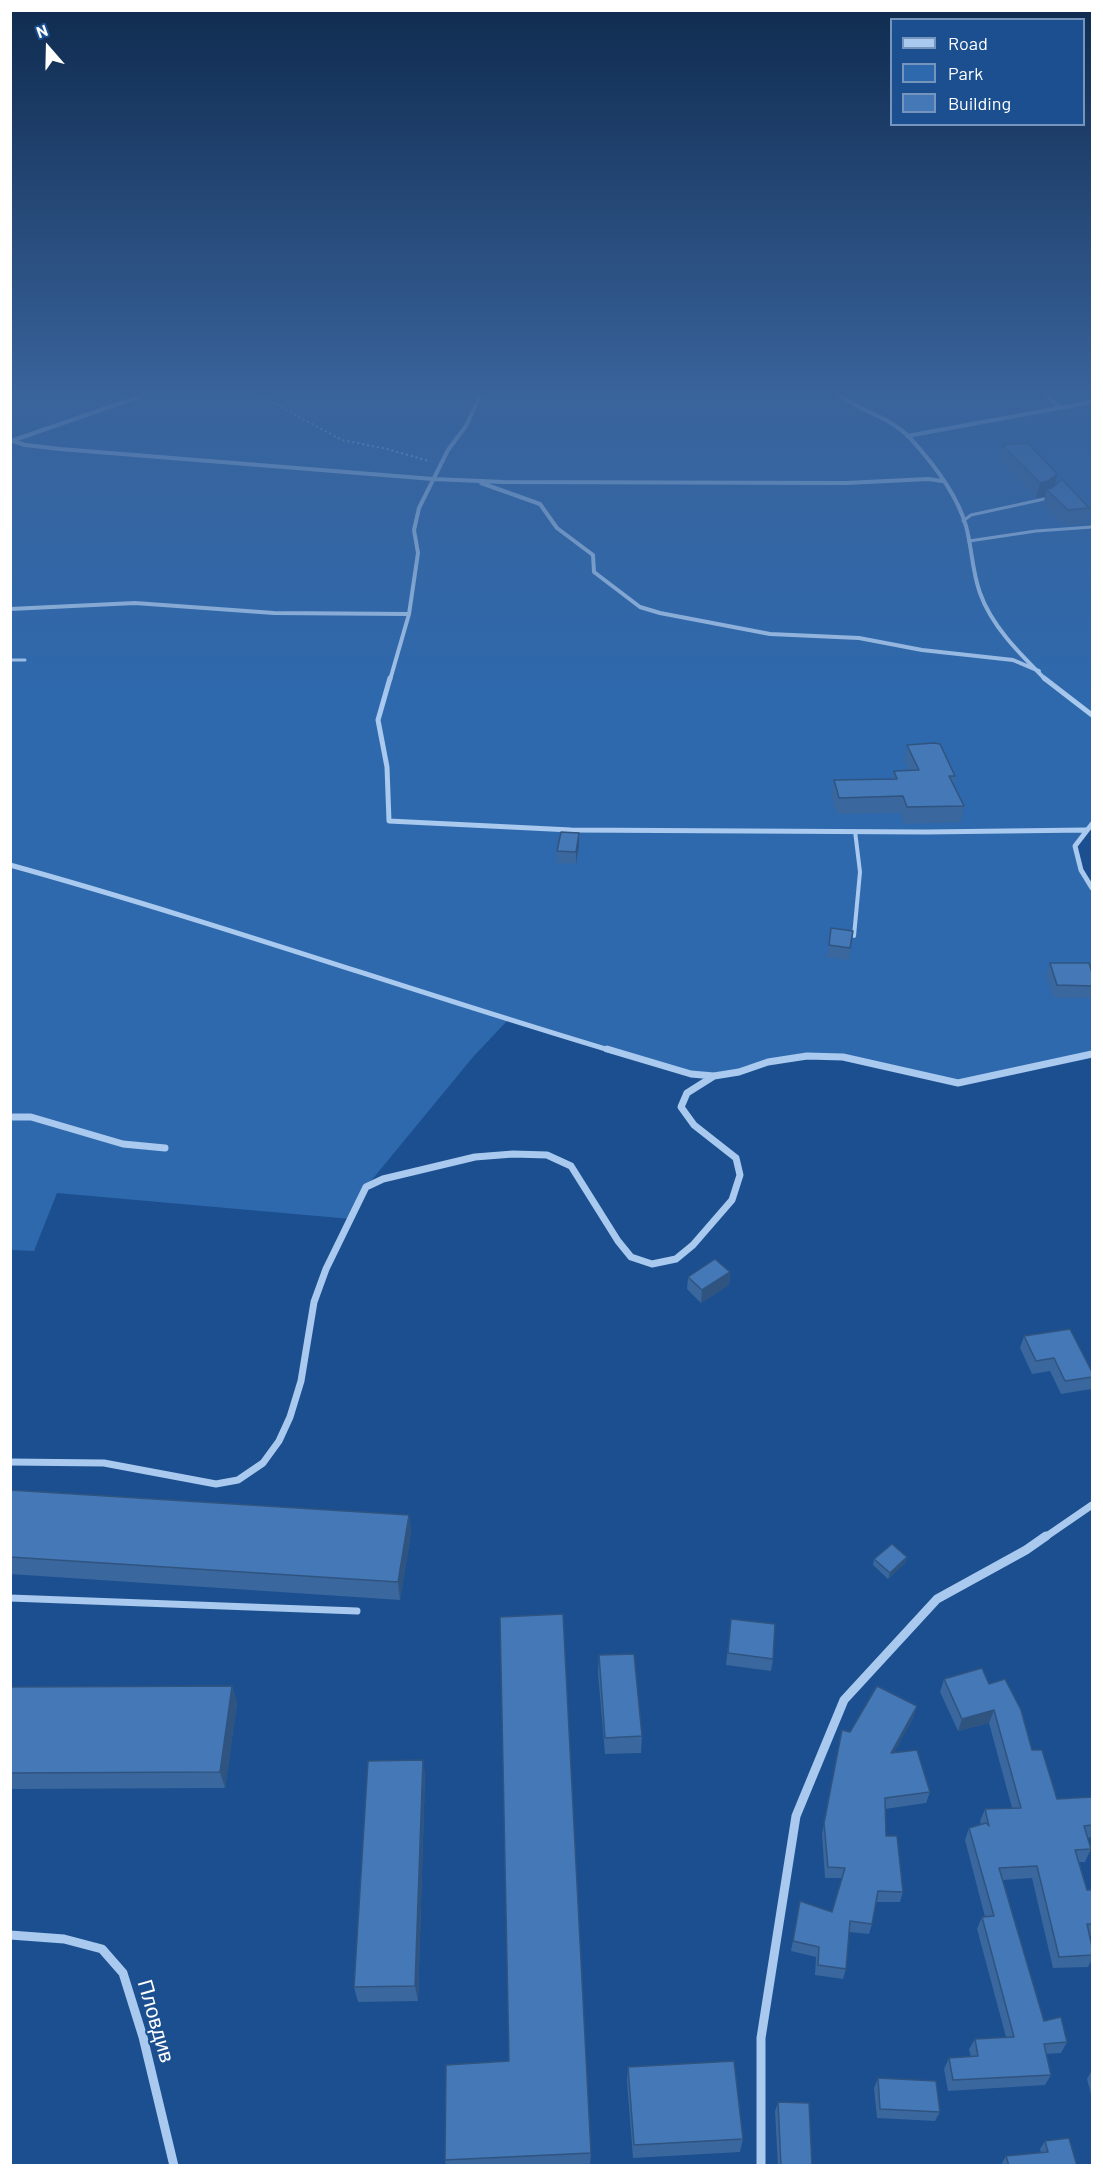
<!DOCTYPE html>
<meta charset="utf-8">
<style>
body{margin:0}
#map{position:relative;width:1103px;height:2176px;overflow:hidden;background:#1b4f8f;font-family:Barlow,sans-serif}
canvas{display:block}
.frame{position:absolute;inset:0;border:12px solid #fff;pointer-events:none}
.legend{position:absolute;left:890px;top:18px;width:195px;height:108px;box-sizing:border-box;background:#1b4f8f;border:2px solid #7695bc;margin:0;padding:8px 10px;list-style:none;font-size:18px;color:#fff}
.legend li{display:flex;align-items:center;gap:12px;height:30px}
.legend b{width:30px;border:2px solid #7695bc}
.north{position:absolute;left:18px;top:18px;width:60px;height:60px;-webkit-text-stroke:4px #1b4f8f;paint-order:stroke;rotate:340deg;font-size:16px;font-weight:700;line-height:24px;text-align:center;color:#fff}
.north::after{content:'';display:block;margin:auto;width:21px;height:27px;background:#fff;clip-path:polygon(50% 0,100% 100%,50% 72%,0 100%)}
</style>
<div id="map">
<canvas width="1103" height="2176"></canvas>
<div class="frame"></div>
<ul class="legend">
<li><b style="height:8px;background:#a9c9ee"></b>Road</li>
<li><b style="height:16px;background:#2e69ad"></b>Park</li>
<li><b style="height:16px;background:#4478b7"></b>Building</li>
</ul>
<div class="north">N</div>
</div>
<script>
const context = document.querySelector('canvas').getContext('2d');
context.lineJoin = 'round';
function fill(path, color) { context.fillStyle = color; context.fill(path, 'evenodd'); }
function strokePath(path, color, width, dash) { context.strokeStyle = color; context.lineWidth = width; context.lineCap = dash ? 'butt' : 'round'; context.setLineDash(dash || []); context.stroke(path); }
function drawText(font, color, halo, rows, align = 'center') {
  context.font = font + ' Barlow,sans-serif'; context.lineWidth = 4.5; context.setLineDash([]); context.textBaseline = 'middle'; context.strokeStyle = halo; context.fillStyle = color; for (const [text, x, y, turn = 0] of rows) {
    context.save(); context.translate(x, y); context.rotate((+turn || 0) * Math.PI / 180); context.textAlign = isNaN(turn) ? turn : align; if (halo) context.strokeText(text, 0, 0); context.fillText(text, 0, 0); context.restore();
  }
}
fill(new Path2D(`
 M11,396h1081v429l-17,22 6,23 11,18v166l-134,29 -115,-26 -75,5 -29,10 -48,2 -183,-54 -35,37 -107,130 -15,32 -294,-26 -23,58 -23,-1z`), '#2e69ad');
strokePath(new Path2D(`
 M248,396l19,4 75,40 45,9 42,12`), '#a9c9ee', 2, [2, 3]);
strokePath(new Path2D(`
 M963,521l8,-6 78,-17
 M969,541l67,-10 56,-4
 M10,660h15`), '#a9c9ee', 3);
strokePath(new Path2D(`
 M854,936l6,-64 -5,-41`), '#a9c9ee', 4);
strokePath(new Path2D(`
 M10,1598l347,13`), '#a9c9ee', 7);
strokePath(new Path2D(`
 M840,396c23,16 50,21 70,42 22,24 47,56 56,88 6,22 6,45 14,67 12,34 41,62 66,87
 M1047,396l12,11
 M907,436l185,-34
 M14,440l127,-44
 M13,441l12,4 35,4 373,30 71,3 342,1 82,-4 14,2
 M481,483l59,21 17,24 36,27 1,17 46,35 20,6 110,21 89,4 63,12 91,10 26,11
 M10,609l125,-6 139,10 135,1
 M390,680l19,-66 9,-61 -4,-23 5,-22 29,-58 18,-24 14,-30`), '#a9c9ee', 4);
strokePath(new Path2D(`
 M390,678l-12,42 9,47 2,54 182,9 355,2 160,-2
 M1044,678l48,37
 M1092,824l-17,22 6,24 11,18
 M10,865c202,56 401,126 602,186`), '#a9c9ee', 5);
strokePath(new Path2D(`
 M607,1049l84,25 23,2 25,-4 29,-10 39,-6 36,1 115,26 134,-29
 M10,1117h21l92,27 42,4
 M10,1462l94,1 112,21 22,-4 25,-17 16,-22 11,-24 11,-36 13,-79 12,-33 40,-82 17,-8 92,-22 38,-3 34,1 24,11 47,75 13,16 21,7 24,-5 17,-14 39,-45 8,-25 -4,-17 -42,-33 -13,-18 6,-14 27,-17
 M1044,1538l48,-33`), '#a9c9ee', 7);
strokePath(new Path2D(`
 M10,1935l54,4 38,10 21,24 20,64 31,129
 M761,2166v-128l35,-222 48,-116 93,-101 89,-49 20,-14`), '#a9c9ee', 9);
fill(new Path2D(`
 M1002,445l53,41 34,22 -3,16 -22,1 -21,-20 2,-8 -9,1 -37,-38z
 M907,745l48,31 -1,9 10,21 -3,16 -57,2 -3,-11 -64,1 -5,-18 2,-16 59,-1 1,-8 15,-1 -5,-9z
 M579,833v12l-3,19 -19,-1v-12z
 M831,928l22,3 -4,29 -22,-2z
 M1050,963l42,9v26h-38l-8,-23z
 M730,1272l-1,13 -28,18 -14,-14 1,-12z
 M1024,1336l68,36v12l-1,5 -30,5 -11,-23 -18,3 -12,-26z
 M10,1490l399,25 2,18 -11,67 -390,-26z
 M907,1557l-2,6 -17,16 -15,-14 1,-6z
 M731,1619l42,40 -2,12 -45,-6z
 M599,1655l43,81 -1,17 -36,1 -7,-81z
 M944,1679l45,5 43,66 25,49 35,-2v40l-4,1 3,11 -6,13h-6l8,28h5v46h-2l2,23 -4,8 -35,1 -21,-90 -29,2 41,141 23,21 -6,11 -15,1 5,21 -6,10 -97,6 -4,-22 5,-11 22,-1 -2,-8 6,-10 31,-2 -29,-108 5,-12h3l-20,-77 4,-12 12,-3 -1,-4 5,-12 27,-1 -23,-85 -31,8 -18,-39z
 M232,1686l5,17 -12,85 -215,1v-102z
 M917,1706l-4,12 -19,34 36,40 -4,11 -41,6 1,27 17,56 -3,10h-24l-4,22 -3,10 -20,-2 -3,37 -3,10 -28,-4 1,-18 -25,-6 9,-50 32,11 10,-34h-17l-3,-44 20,-104 8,2z
 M423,1760l2,16 -7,225 -60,1 -4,-15z
 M628,2067l115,72 -3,13 -107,6 -6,-77z
 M1092,2070v28l-5,-19z
 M878,2078l62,34 -5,9 -58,-3 -3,-30z
 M778,2102l34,64h-34l-3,-55z
 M1045,2141l32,25h-75v-3l4,-7 35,-3 -1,-4z
 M591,2153l-1,13h-144l-1,-6z`), '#3a679d');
fill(new Path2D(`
 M1057,474l-3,15h-8l-1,8 -9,1 4,-15z
 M579,833v12l-3,19v-12z
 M730,1272l-1,13 -28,18 1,-13z
 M409,1515l2,18 -11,67 -2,-18z
 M907,1557l-2,6 -17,16 2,-6z
 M232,1686l5,17 -12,85 -5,-16z
 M917,1706l-4,12 -25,46 3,-11z
 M994,1710l-5,13 -31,8 4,-12z
 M423,1760l2,16 -7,225 -3,-15z`), '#305480');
const building = new Path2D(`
 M1028,443l29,31 -9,7 -8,2 -38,-38z
 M1062,479l27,29 -21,2 -22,-21 6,-1z
 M934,743l6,1 15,32h-6l15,30 -57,1 -4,-11 -64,2 -5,-18 63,-1 -3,-8 25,-1 -12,-25z
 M561,832l18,1 -3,19 -19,-1z
 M831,928l22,3 -3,17 -21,-3z
 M1050,963h39l3,9v14l-35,-1z
 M715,1259l15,13 -28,18 -14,-13z
 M1070,1329l22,43v5l-27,4 -11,-23 -18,3 -12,-25z
 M10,1490l399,25 -11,67 -388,-25z
 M892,1544l15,13 -17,16 -16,-14z
 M563,1614l28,539 -146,7 1,-95 63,-4 -9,-444z
 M731,1619l44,5 -2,35 -45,-6z
 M634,1654l8,82 -37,2 -6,-83z
 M982,1668l7,16 16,-5 16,31 11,40h10l15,49 35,-2v28l-8,1 7,23 -16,1 12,40h5v34h-5l5,23v8l-33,2 -22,-91 -38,2 45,153 17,-4 6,25 -23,2 7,31 -98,5 -4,-22 29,-2 -3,-17 39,-2 -32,-120 12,-1 -25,-88 17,-5 3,3 -4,-17 36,-1 -27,-98 -32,9 -18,-40z
 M232,1686l-12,86 -210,1v-86z
 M877,1686l40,20 -26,47 26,-3 13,42 -45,6 1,38h11l6,56 -25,-1 -6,33 -22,-3 -4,48 -28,-4 1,-18 -26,-6 7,-40 32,11 13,-44 -17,-1 -4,-44 18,-93 8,2z
 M423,1760l-8,226 -61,1 14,-226z
 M734,2061l9,78 -109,6 -6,-78z
 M878,2078l58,3 4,31 -60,-3z
 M778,2102l31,1 3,63h-31z
 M1069,2138l8,28h-68l-3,-10 42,-4 -3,-11z`);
fill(building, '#4478b7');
strokePath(building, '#305480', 1.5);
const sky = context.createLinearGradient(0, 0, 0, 701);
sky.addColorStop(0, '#0f2b4f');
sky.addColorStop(0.56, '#39639b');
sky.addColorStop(1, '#39639b00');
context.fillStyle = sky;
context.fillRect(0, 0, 1103, 701);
drawText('21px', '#fff', '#1b4f8f', [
 ["Пловдив",156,2021,74]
]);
</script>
